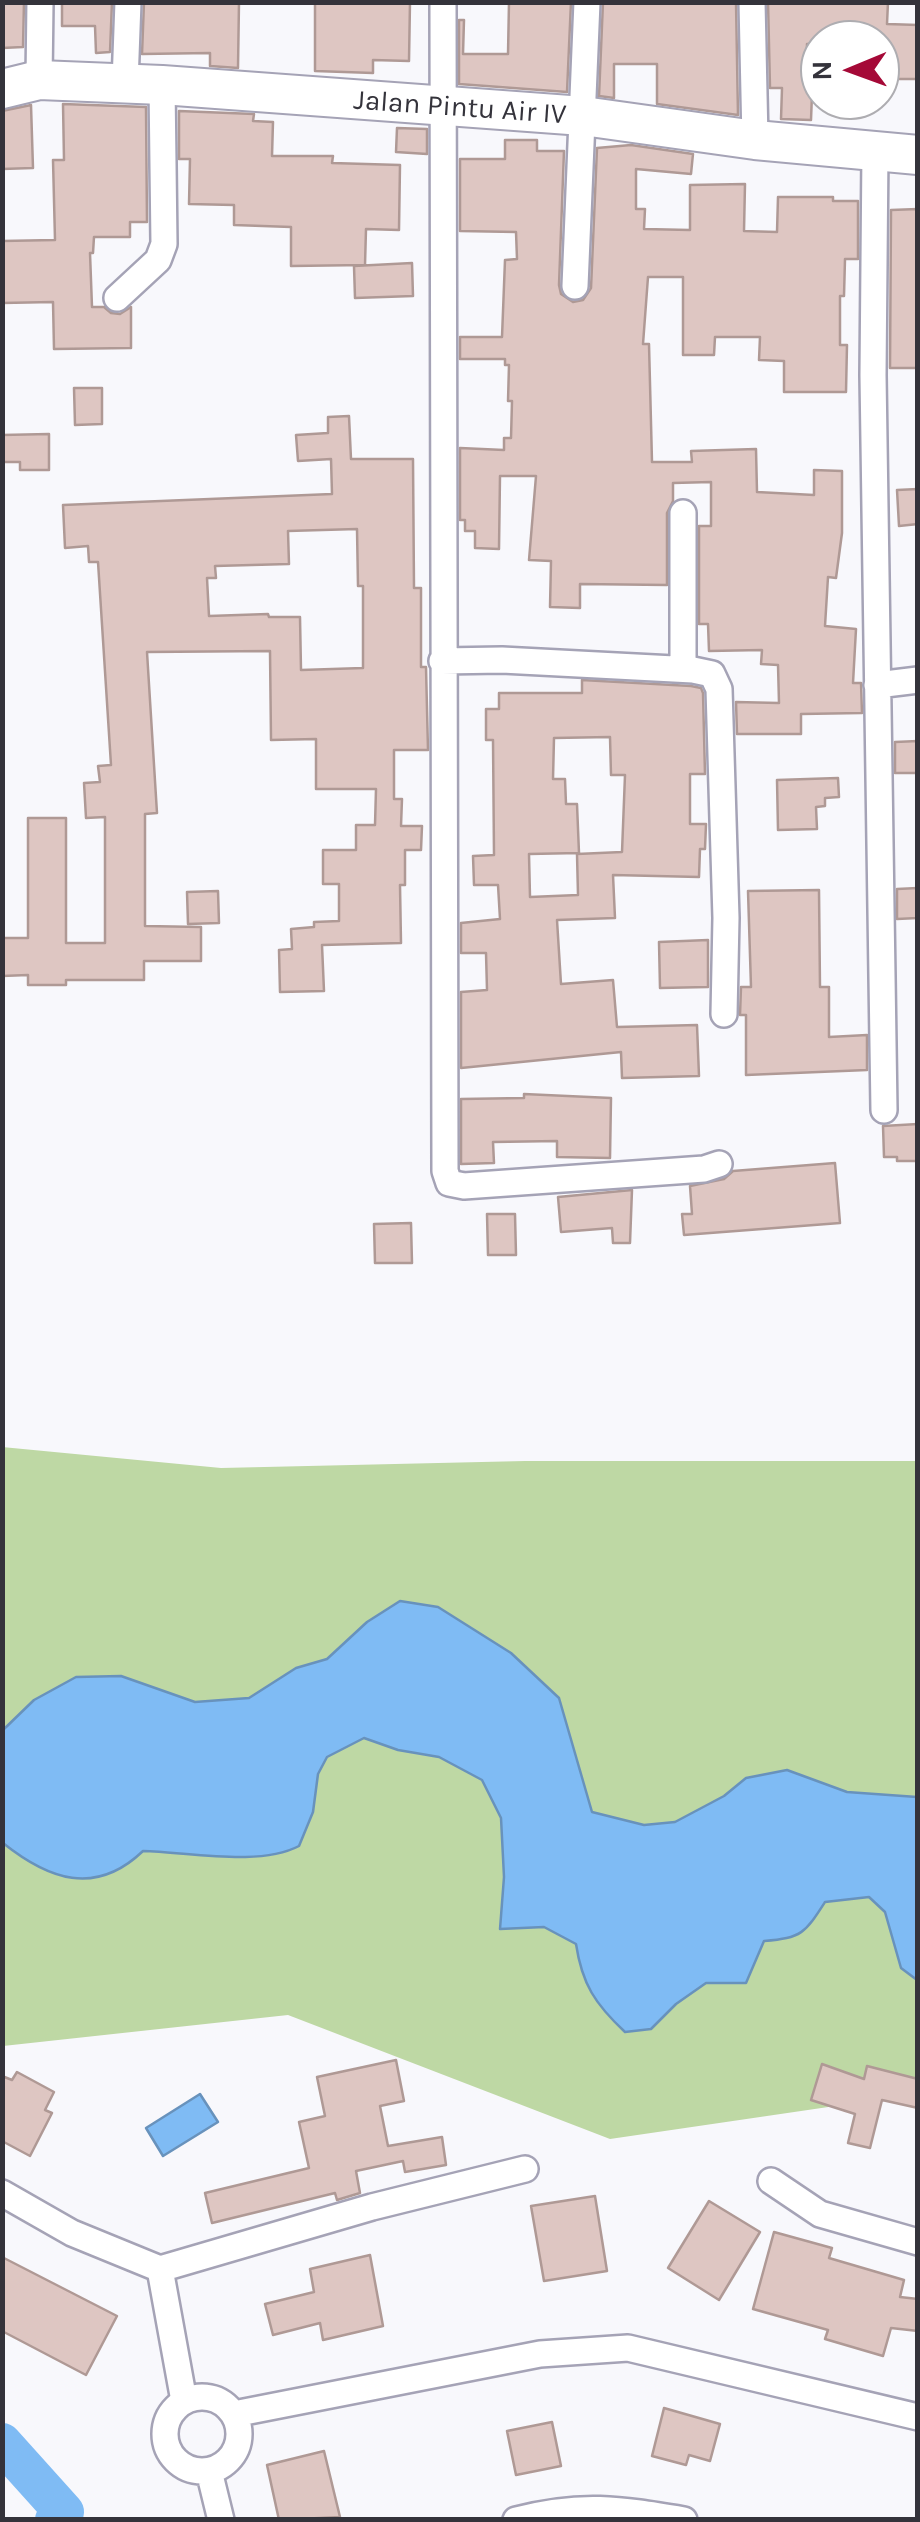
<!DOCTYPE html>
<style>
body{margin:0}
#map{position:relative;width:920px;height:2522px;overflow:hidden;background:#f8f8fc;font-family:Karla,sans-serif}
canvas{display:block}
.frame{position:absolute;inset:0;border:5px solid #34333b;pointer-events:none}
.north{position:absolute;left:800px;top:20px;width:100px;height:100px;box-sizing:border-box;background:#fff;border:2px solid #aeadb1;border-radius:50%;rotate:269deg;font-size:28px;font-weight:700;line-height:40px;text-align:center;color:#34333b}
.north::after{content:'';display:block;margin:auto;width:35px;height:45px;background:#a50937;clip-path:polygon(50% 0,100% 100%,50% 72%,0 100%)}
</style>
<div id="map">
<canvas width="920" height="2522"></canvas>
<div class="frame"></div>
<div class="north">N</div>
</div>
<script>
const context = document.querySelector('canvas').getContext('2d');
context.lineJoin = 'round';
function fill(path, color) { context.fillStyle = color; context.fill(path, 'evenodd'); }
function strokePath(path, color, width, dash) { context.strokeStyle = color; context.lineWidth = width; context.lineCap = dash ? 'butt' : 'round'; context.setLineDash(dash || []); context.stroke(path); }
function drawText(font, color, halo, rows, align = 'center') {
  context.font = font + ' Karla,sans-serif'; context.lineWidth = 8; context.setLineDash([]); context.textBaseline = 'middle'; context.strokeStyle = halo; context.fillStyle = color; for (const [text, x, y, turn = 0] of rows) {
    context.save(); context.translate(x, y); context.rotate((+turn || 0) * Math.PI / 180); context.textAlign = isNaN(turn) ? turn : align; if (halo) context.strokeText(text, 0, 0); context.fillText(text, 0, 0); context.restore();
  }
}
fill(new Path2D(`
 M2,1447l219,21 304,-7h392v633l-307,45 -322,-124 -285,31z`), '#bed8a4');
const water = new Path2D(`
 M400,1601l38,6 73,46 48,45 33,114 52,13 31,-3 49,-26 22,-18 41,-8 60,22 70,5v183l-16,-12 -16,-56 -16,-15 -44,5c-20,31 -23,36 -61,39l-18,42h-40l-30,21 -25,25 -26,3c-30,-28 -43,-48 -49,-88l-32,-17 -44,2 4,-52 -3,-59 -19,-38 -43,-23 -41,-7 -34,-12 -37,19 -9,17 -5,38 -14,34c-40,21 -110,6 -156,5 -48,46 -95,28 -140,-8v-113l31,-30 42,-23 45,-1 74,26 54,-4 47,-30 31,-9 40,-37z
 M200,2094l18,28 -55,34 -17,-28z`);
fill(water, '#7fbbf4');
strokePath(water, '#6892bc', 2.5);
strokePath(new Path2D(`
 M2,2443l62,69 -9,8`), '#7fbbf4', 40);
const building = new Path2D(`
 M2,2h22l-1,45 -21,1z
 M62,2h50l-2,50 -14,1 -1,-27h-33z
 M144,2h95l-1,66 -28,-2v-13l-68,1z
 M315,2h95l-1,59 -36,-1v13l-58,-2z
 M509,2h62l-4,90 -108,-8v-64h5l-1,34h45z
 M603,2h133l2,113 -81,-11v-40h-43v34l-15,-2z
 M768,2h120l-1,22 31,1v54h-38v-39h-60v4h-13v49l5,1 -1,26 -30,-1 1,-31h-12z
 M63,104l83,3 1,115h-17v15h-36l-1,16h-3l2,54h12l7,6 9,1 11,-7v41l-77,1 -1,-47 -51,1v-62l53,-1 -2,-80h11z
 M31,105l2,63 -31,1v-58z
 M179,111l75,3 -1,7 20,1 -1,34h61l-1,7 68,2 -1,65 -33,-1 -1,36 -74,1v-39l-57,-2v-20l-45,-1 1,-45h-11z
 M397,128l30,1v25l-31,-2z
 M505,140h32v11h27l-5,134 2,9 12,8 10,-2 8,-12 6,-140 34,-3 62,9 -2,20 -55,-5v40h9l-1,20 46,1v-45l55,-1 -1,47 33,1 1,-35h55v4h25v58h-13l-1,37h-4v49h7l-1,47h-62v-31l-25,-1 1,-23h-45l-1,18h-31v-78h-35l-5,67h6l3,118h40l-1,-11 65,-2 1,43 57,3v-25l28,1v62l-6,45 -8,-1 -3,49 31,3 -3,54h8l1,30 -61,1v20h-64l-1,-32 43,1 -1,-38 -17,-1 1,-14 -53,1 -1,-27h-9v-98h12v-44l-38,1v18l-6,12v72l-87,-1v24l-30,-1 1,-46 -22,-1 7,-84h-36l-1,73 -24,-1v-17h-10v-11h-5v-72l44,2v-12h7l1,-37h-4l1,-36h-4v-6h-45v-22h42l3,-77 12,-1 -1,-27 -56,-1v-72h45z
 M918,209v159h-28l1,-158z
 M412,263l1,33 -58,2 -1,-32z
 M74,388h28v36l-27,1z
 M349,416l2,43h62l1,129h7v79h5l2,83h-34v49h8l-1,27h21l-1,24h-16v35h-5l1,58 -79,2 2,46 -44,1 -1,-42 13,-1 -1,-20 23,-2v-5l25,-1v-37h-16v-34h33v-25h19l1,-36h-60v-50l-45,1 -1,-89 -123,1 10,161 -12,1v112l56,1v34h-57v19h-78v5h-38v-10l-26,1v-38h26v-120h38v125h39v-126l-19,1 -2,-35 16,-1 -2,-16 13,-1 -13,-203h-9l-1,-16 -23,2 -2,-43 269,-11 -1,-35 -33,2 -2,-26 32,-2v-16zM357,529l1,57h5v82l-62,2 -1,-53h-31l-1,-3 -59,2 -2,-38h9l-1,-12 74,-2 -1,-33z
 M49,434v36h-29v-8h-18v-27z
 M918,489v35l-19,2 -2,-36z
 M582,680l109,6 10,2 2,5 2,81h-15v50h16l-1,25h-5l-1,28 -86,-2 2,43 -58,2 4,64 52,-4 4,47 80,-2 2,51 -77,2 -1,-26 -160,16v-76l26,-2 -1,-37h-25v-30l39,-4 -2,-34h-24l-1,-29 21,-1 -1,-115h-7v-31h13v-16h83zM610,737l1,38h14l-3,77 -45,2 1,41 -48,2 -1,-43 50,-1 -2,-49h-11l-1,-25h-12l1,-41z
 M918,741v32h-23v-31z
 M838,778l1,19 -14,1v8l-9,1 1,22 -39,1 -1,-50z
 M918,888v30l-21,1v-30z
 M819,890l1,97h9v50l38,-2v35l-121,5v-60h-6l1,-28h10l-3,-96z
 M218,891l1,32 -31,1 -1,-32z
 M708,940v47l-48,1 -1,-46z
 M524,1094l87,4 -1,60 -53,-1v-16l-64,1 1,21 -33,1v-65l63,-1z
 M918,1124v37h-21v-4h-13l-1,-31z
 M835,1163l5,60 -156,12 -2,-21h10l-2,-28 34,-7 9,-8z
 M632,1190l-2,53h-17l-1,-15 -51,4 -3,-35z
 M487,1214h28l1,41h-28z
 M411,1223l1,40h-37l-1,-39z
 M396,2060l8,41 -24,5 8,40 54,-9 4,28 -41,7 -2,-11 -47,10 4,22 -23,7 -2,-7 -123,30 -7,-30 104,-25 -10,-46 26,-6 -8,-39z
 M822,2064l42,15 3,-13 51,13v29l-36,-8 -12,48 -22,-5 7,-29 -44,-14z
 M17,2072l37,20 -9,18 7,3 -22,43 -28,-15v-65l10,4z
 M595,2196l12,75 -63,10 -13,-75z
 M709,2201l51,31 -41,68 -51,-32z
 M774,2232l58,16 -3,10 75,22 -4,17 18,2v32l-27,-3 -8,28 -58,-17 3,-9 -75,-21z
 M370,2255l13,71 -60,14 -3,-17 -47,12 -8,-31 49,-12 -4,-23z
 M2,2257l115,59 -31,59 -84,-44z
 M664,2408l56,16 -10,37 -21,-6 -3,10 -34,-9z
 M552,2422l9,44 -45,9 -9,-44z
 M324,2451l16,66 -61,3 -12,-55z`);
fill(building, '#dec6c2');
strokePath(building, '#af9995', 2.5);
const minor = new Path2D(`
 M443,2l2,1169 4,12 15,3 240,-17 15,-5
 M752,2l3,138
 M39,80l1,-78
 M125,83l3,-81
 M875,150l-2,225 11,735
 M575,286l12,-284
 M117,298l41,-38 6,-16 -2,-159
 M683,513v156
 M442,661l60,-1 191,10 19,4 7,15 7,229 -2,96
 M877,685l41,-5
 M771,2181l49,33 98,28
 M2,2193l70,40 88,36 212,-62 153,-38
 M160,2269l24,132
 M165 2434a37 37 0 1 1 74 0a37 37 0 1 1-74 0Z
 M234,2414l306,-60 88,-6 290,69
 M209,2471l12,49
 M516,2520c66,-17 102,-11 168,0`);
const secondary = new Path2D(`
 M2,89l37,-9 123,5 421,31 172,24 163,15`);
strokePath(minor, '#a5a3b6', 30);
strokePath(secondary, '#a5a3b6', 42);
strokePath(minor, '#fff', 25);
strokePath(secondary, '#fff', 38);
drawText('28px', '#34333b', '#fff', [
 ["Jalan Pintu Air IV",460,108,4]
]);
</script>
